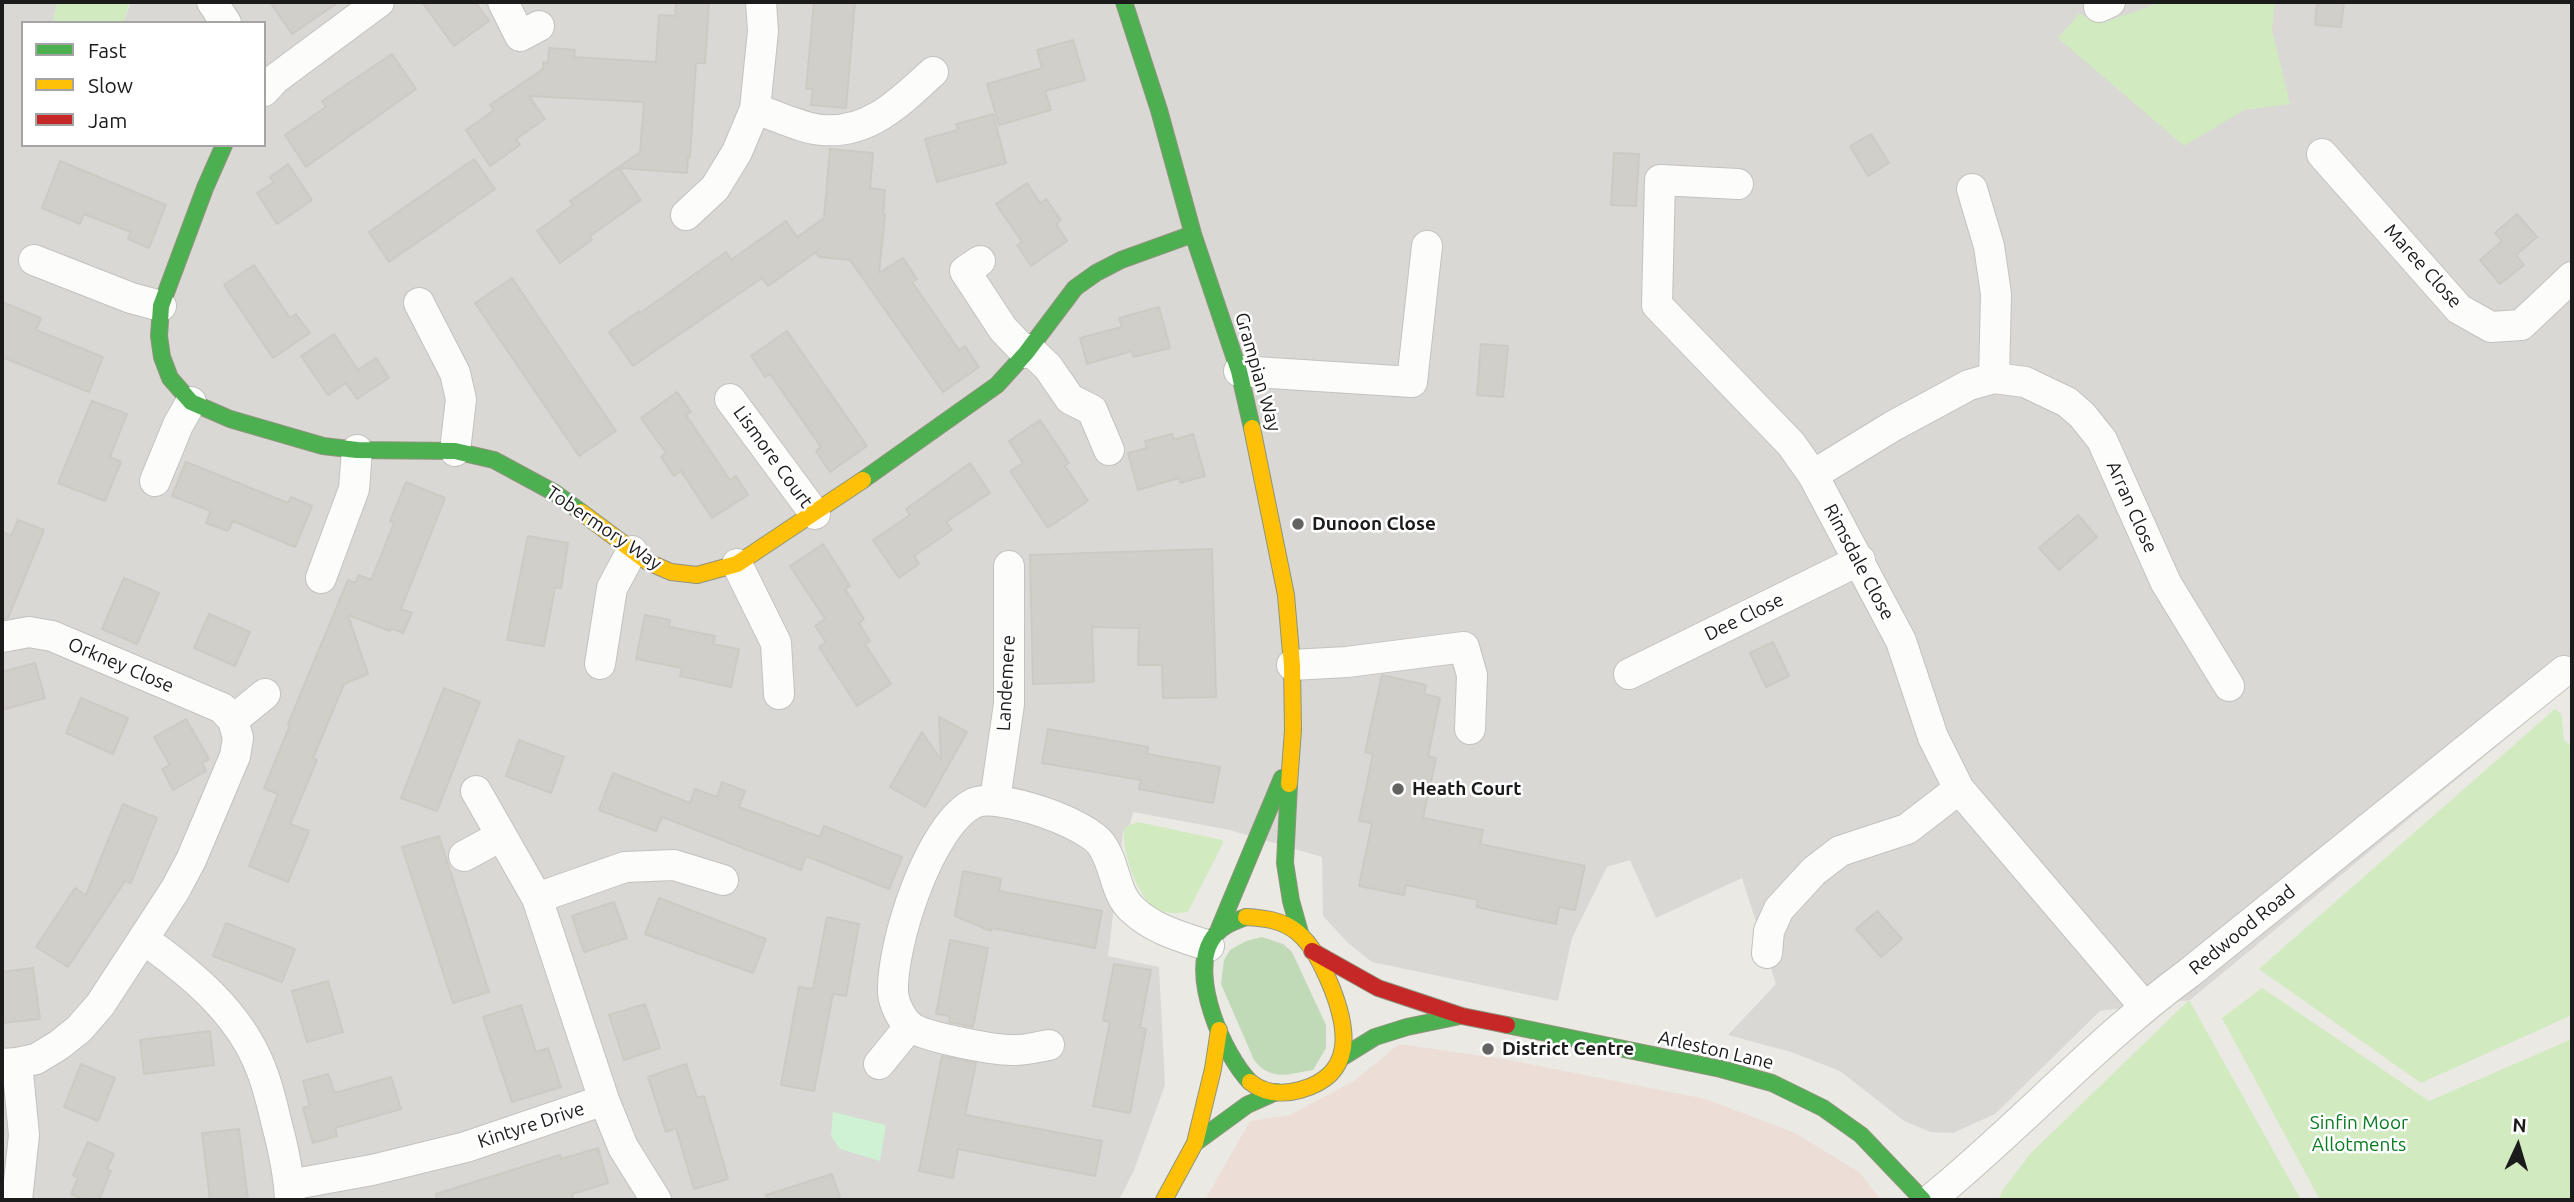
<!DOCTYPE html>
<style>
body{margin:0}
#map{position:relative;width:2574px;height:1202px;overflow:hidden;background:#eae9e3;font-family:Ubuntu,sans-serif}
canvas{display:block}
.frame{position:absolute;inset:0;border:4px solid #1b1b1b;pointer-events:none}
.legend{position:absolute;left:21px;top:21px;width:245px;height:126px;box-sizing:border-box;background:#fff;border:2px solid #a4a4a4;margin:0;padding:9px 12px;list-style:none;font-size:21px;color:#1b1b1b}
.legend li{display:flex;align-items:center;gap:14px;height:35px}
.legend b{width:35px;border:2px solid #a4a4a4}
.north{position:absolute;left:2483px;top:1111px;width:70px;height:70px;-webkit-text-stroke:5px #fff;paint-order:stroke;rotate:4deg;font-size:19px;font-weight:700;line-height:28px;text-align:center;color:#1b1b1b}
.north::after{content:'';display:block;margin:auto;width:24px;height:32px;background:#1b1b1b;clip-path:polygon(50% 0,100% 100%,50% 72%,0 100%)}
</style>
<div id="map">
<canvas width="2574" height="1202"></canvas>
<div class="frame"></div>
<ul class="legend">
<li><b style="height:9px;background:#4caf50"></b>Fast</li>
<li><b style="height:9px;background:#ffc107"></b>Slow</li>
<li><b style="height:9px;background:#c62828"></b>Jam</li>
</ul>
<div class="north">N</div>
</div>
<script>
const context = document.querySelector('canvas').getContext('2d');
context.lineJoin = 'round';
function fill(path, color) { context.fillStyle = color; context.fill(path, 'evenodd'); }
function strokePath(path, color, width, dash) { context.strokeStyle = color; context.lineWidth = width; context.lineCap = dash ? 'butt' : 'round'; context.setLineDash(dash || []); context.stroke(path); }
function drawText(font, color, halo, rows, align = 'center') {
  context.font = font + ' Ubuntu,sans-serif'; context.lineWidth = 5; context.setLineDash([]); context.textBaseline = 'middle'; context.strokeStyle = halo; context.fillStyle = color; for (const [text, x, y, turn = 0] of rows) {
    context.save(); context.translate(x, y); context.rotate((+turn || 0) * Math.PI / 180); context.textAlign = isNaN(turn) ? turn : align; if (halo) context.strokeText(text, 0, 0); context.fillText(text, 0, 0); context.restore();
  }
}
fill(new Path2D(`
 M2,2h50l5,2 -4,19h-30v122h241v-122h-141l8,-21h2441v682l-382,316 -90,11 -105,103 -42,19 -22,-1 -27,-11 -64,-50 -49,-19 -63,-17 48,-51 -34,-106 -86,40 -26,-58 -23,7 -35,71 -14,63 -186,-39 -24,-19 -25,-27 -1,-59 -92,-27 -97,-18 -3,12 -7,8 -15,124 51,11 6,118 -31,85 -15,30h-1117z`), '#d9d8d5');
fill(new Path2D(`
 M1399,1044l105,15 202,40 89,34 64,39 22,28h-676l45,-79 40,-6 64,-34z`), '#edddd7');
fill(new Path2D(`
 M57,2h73l-7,21h-70z
 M2162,2h113l-3,28 18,74 -46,6 -60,36 -126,-108 21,-24 24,9z
 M2555,709l6,5 3,26 8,7v268l-151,68 -162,-114z
 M1138,822l84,18 1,3 -35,69c-12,1 -22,3 -33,-4 -17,-9 -36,-63 -30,-81z
 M2262,988l167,113 143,-62v161h-252l-98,-182z
 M2189,1000l112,200h-302l3,-9 29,-38z`), '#d1eac0');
fill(new Path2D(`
 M1262,937l21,7 9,8 34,73v23l-13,22c-25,4 -41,12 -59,-10l-33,-76 3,-24 6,-10 16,-9z`), '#c0dab7');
fill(new Path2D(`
 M833,1112l53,13 -6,36 -40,-12 -9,-13z`), '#d0f2d4');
const building = new Path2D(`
 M270,2h69l-47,32z
 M422,2h53l14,19 -35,25z
 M676,2h33l-4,61h-9l-6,94h-2l-1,16 -68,-5 22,32 -51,36 2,4 -32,23 -23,-32 36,-26 -3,-4 70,-49 4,-50 -115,-6 16,23 -29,20 4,6 -30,21 -24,-36 28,-20 -4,-5 53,-36v-7l5,1 1,-15 26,2 -1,7 82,5 3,-47 16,1z
 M814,2h41l-9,106 -35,-3 2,-16h-7z
 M2317,2h27l-3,25 -26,-2z
 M1073,40l12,40 -40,11 6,19 -52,15 -12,-41 55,-16 -5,-18z
 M392,54l24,35 -110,78 -21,-32 41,-28 -4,-6z
 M993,114l13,49 -69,19 -12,-43 33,-9 -2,-6z
 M1871,134l18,29 -21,13 -18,-30z
 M830,149l43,4 -3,35 15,2 -2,25h2l-6,58 24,-15 14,21 -5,3 47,68 6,-4 14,21 -36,25 -93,-132 -31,-3 -3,-5 -48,34 -6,-8 -129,88 -24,-34 30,-21 1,2 86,-61 5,8 55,-39 11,16 27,-19z
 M1614,153l25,1 -3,52 -25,-1z
 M474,159l21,30 -106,73 -20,-30z
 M60,161l106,44 -17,43 -21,-9 3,-7 -47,-18 -4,10 -38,-16z
 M288,164l24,36 -35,24 -20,-31 17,-11 -4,-5z
 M1027,183l13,20 6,-4 15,21 -5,4 11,17 -36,25 -14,-21 5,-3 -26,-38z
 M2517,214l20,23 -21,18 8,10 -24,19 -20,-24 22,-19 -7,-8z
 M254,265l36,53 6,-4 14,19 -37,25 -49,-73z
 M512,278l104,153 -37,25 -104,-153z
 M2,302l39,16 -5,12 67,27 -14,35 -87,-35z
 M1159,307l11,41 -37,9 -1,-6 -45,13 -7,-26 42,-11 -3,-9z
 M787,331l80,115 -37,26 -14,-21 5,-4 -51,-73 -5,3 -14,-21z
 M334,334l24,36 18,-12 13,20 -32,21 -11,-16 -18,12 -27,-39z
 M1481,344l27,2 -5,51 -26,-2z
 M677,392l14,20 -5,3 44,65 6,-4 12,19 -36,23 -31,-47 -7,5 -13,-19 5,-4 -25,-35z
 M92,401l35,13 -17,43 11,5 -16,39 -47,-18z
 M1040,420l29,43 -4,3 23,35 -40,27 -38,-57 13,-8 -14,-22z
 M1172,434l2,6 19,-6 12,42 -25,7 -1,-5 -41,12 -10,-37 19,-5 -2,-7z
 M186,462l102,41 3,-6 21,9 -17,41 -62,-26 -5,10 -22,-8 5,-12 -39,-15z
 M970,463l20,30 -44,29 6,8 -38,26 5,8 -20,14 -26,-38 37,-25 -4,-6z
 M406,482l39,16 -44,111 11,4 -9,20 -12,-5 -1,3 -42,-16 20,59 -24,10 -31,74 4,2 -27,64 19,7 -21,51 -39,-16 29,-72 -14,-6 26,-63 -2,-1 60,-144 7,3 4,-8 12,5 23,-57 -4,-2z
 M2078,515l19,22 -38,33 -20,-22z
 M18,520l26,10 -36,88 -6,1v-87l9,4z
 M528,536l40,7 -7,45 -6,-1 -11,59 -37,-6z
 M823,544l27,42 -5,3 19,30 -5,4 11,18 -5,3 26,40 -34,22 -38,-59 7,-5 -11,-16 10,-7 -35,-53z
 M1212,549l4,148 -53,1 -1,-33h-24l1,-37 -47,-1 2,55 -61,2 -3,-129z
 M124,578l35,15 -22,51 -35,-15z
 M209,614l41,18 -15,34 -41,-18z
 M645,615l25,5 -1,7 46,9 -2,8 26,5 -8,38 -51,-11 2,-8 -46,-9z
 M1773,642l16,34 -23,11 -16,-34z
 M35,663l10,35 -43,12v-38z
 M1382,675l44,10 -2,9 16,4 -12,58 8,2 -13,60 60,12 -3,14 105,22 -10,44 -16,-3 -3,17 -80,-17 2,-7 -72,-15 -2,10 -45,-9 13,-63 -13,-2 14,-67 -8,-2z
 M444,688l36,14 -43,109 -36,-13z
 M81,698l47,20 -15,36 -47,-21z
 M939,717l28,15 -42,75 -35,-20 32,-55 19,28z
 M186,719l23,40 -7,4 4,8 -33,19 -11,-21 8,-4 -16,-28z
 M1048,729l100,18 -1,7 73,13 -7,36 -74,-14 2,-9 -99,-17z
 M519,740l45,17 -13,36 -45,-17z
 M613,773l77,30 5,-14 22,8 5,-15 23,9 -6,16 81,30 4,-11 78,31 -13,32 -83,-33 -5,14 -139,-53 -6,14 -57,-21z
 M123,804l34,14 -26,65 -6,-2 -57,86 -32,-20 39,-59 11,7z
 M439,836l50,156 -36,11 -51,-156z
 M963,871l38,8 -2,12 103,20 -7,37 -103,-20 -1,3 -36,-15z
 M659,898l107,41 -13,34 -108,-39z
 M614,902l13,36 -43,14 -12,-36z
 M1877,911l25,28 -21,18 -25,-28z
 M827,917l32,7 -13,72 -13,-2 -19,97 -33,-6 18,-98 14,2z
 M226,923l69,26 -13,33 -69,-26z
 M950,940l38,8 -15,79 -24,-5 1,-6 -14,-2z
 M1114,964l37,6 -11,57 6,2 -16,84 -37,-7 17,-84 -7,-2z
 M33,968l7,51 -38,4v-51z
 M328,981l15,51 -36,10 -15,-51z
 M645,1004l15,44 -36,12 -15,-45z
 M521,1005l15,47 12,-4 13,39 -49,15 -29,-85z
 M210,1031l4,34 -70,9 -4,-34z
 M942,1056l34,7 -11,52 137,26 -7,35 -137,-27 -5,29 -34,-7z
 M81,1064l34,14 -17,43 -34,-14z
 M686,1064l11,34 7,-2 24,83 -34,10 -18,-61 -10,4 -18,-55z
 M328,1074l7,19 56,-16 10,32 -66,19 2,8 -24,7 -10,-35 7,-2 -7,-25z
 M239,1129l9,71h-38l-8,-67z
 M88,1142l26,12 -7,15 4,2 -12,29h-15l-13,-6 7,-16 -5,-3z
 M598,1148l10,35 -36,11 2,6h-137l-1,-6 124,-39 1,4z
 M832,1174l9,26h-74l-1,-5z`);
fill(building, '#d1cfca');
strokePath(building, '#cdcac4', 2);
const street = new Path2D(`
 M212,2l14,21
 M503,2l17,34 19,-10
 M2099,7l11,-5
 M264,91l11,-12 104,-77
 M755,109c21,6 45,19 67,21 48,4 79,-29 111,-58
 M2322,154l137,155 32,18 30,-2 51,-48
 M1738,184l-78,-4 -3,125 134,139 22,31 88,166 32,96 26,52 185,217
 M1972,189l17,57 7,48 -2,84
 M686,215l29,-27 22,-36 18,-43 8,-78 -2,-29
 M34,260l97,38 30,8
 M980,261l-15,10 38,58 23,24
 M419,303l36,70 6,26 -6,52
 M1029,349l19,18 22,32 22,11 17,40
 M1239,371l173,11 15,-136
 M730,399l85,115
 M1813,475l80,-49 76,-41 25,-7 31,4 42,20 15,13 20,25 64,143 63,103
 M155,481l23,-56 13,-23
 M737,564l39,79 3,51
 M321,578l33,-89 3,-39
 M2,637l27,-5 23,4 109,46 61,26 11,12 5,18 -3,18 -44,104 -16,30 -75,115 -21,24 -20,16 -23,14 -19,4 -15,1
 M600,664l12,-76 20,-37
 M1292,665l55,-3 117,-15 8,28 -2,54
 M1629,674l231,-114
 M233,720l32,-26
 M476,791l61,107 67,202 19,47 33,53
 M995,800l14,-96v-138
 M464,856l37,-20
 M537,898l88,-31 49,-2 49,15
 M143,939c48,34 97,74 118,130 7,17 11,35 15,52 7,26 13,52 14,79
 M1767,953l2,-22 10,-22 35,-38 26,-20 67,-22 52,-40
 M1049,1045c-12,2 -25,6 -37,5 -19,0 -89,-13 -103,-24 -8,-8 -15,-22 -16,-33 -2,-47 36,-168 81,-190 25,-11 112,20 127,41 15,20 13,50 32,66 21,20 49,27 76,36
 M879,1064l31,-38
 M289,1185l83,-15 94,-23 138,-47
 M17,1200l7,-65 -7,-72
 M1930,1200c89,-72 166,-159 259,-227l375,-302`);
const fast = new Path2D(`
 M1124,2l35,108 34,124 46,137 13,57
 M224,145l-19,43 -44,118 -2,30 3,21 8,21 21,24 39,17 93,27 34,4 98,1 39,9 61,33 26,19
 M863,480l134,-95 29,-32 49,-65 21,-15 25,-13 72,-26
 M1289,784l-4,79 6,38 9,32
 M1246,917c-14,5 -27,10 -35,24 -21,36 12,113 39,141
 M1219,929l63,-151
 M1507,1025l214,44 51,14 51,25 38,27 62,65
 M1341,1058l34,-21 32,-10 53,-11
 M1195,1143l52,-38 29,-13`);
const slow = new Path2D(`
 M1252,428l34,167 6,70 1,65 -4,54
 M581,512l67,50 23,10 26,3 40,-11 126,-84
 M1246,917c18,1 36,3 51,15 16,13 26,35 34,54 17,42 25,89 -31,104 -18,5 -36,3 -50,-8
 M1164,1200l31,-57 18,-74 6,-39`);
const jam = new Path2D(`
 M1312,951l66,37 84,28 45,9`);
strokePath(street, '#c2c2bf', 32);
strokePath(fast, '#8f947c', 18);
strokePath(slow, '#8f947c', 18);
strokePath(jam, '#8f947c', 18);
strokePath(street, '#fcfcfb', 30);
strokePath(fast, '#4caf50', 16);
strokePath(slow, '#ffc107', 16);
strokePath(jam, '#c62828', 16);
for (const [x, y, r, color] of [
 [1298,524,7,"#636361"],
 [1398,789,7,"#636361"],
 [1488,1049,7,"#636361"]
]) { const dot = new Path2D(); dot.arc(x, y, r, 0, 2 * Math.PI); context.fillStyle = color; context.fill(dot); strokePath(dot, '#fff', 2.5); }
drawText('19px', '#1b1b1b', '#fff', [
 ["Maree Close",2423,266,48],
 ["Grampian Way",1258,372,74],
 ["Lismore Court",773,457,54],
 ["Arran Close",2132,507,66],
 ["Tobermory Way",604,528,34],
 ["Rimsdale Close",1859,562,62],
 ["Dee Close",1744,617,-26],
 ["Orkney Close",121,665,23],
 ["Landemere",1006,683,-87],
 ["Redwood Road",2242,930,-39],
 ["Arleston Lane",1716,1050,13],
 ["Kintyre Drive",531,1125,-18]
]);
drawText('bold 19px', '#1b1b1b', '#fff', [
 ["Dunoon Close",1312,524],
 ["Heath Court",1412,789],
 ["District Centre",1502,1049]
], 'left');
drawText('19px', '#087a20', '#fff', [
 ["Sinfin Moor",2359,1123],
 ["Allotments",2359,1145]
]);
</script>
